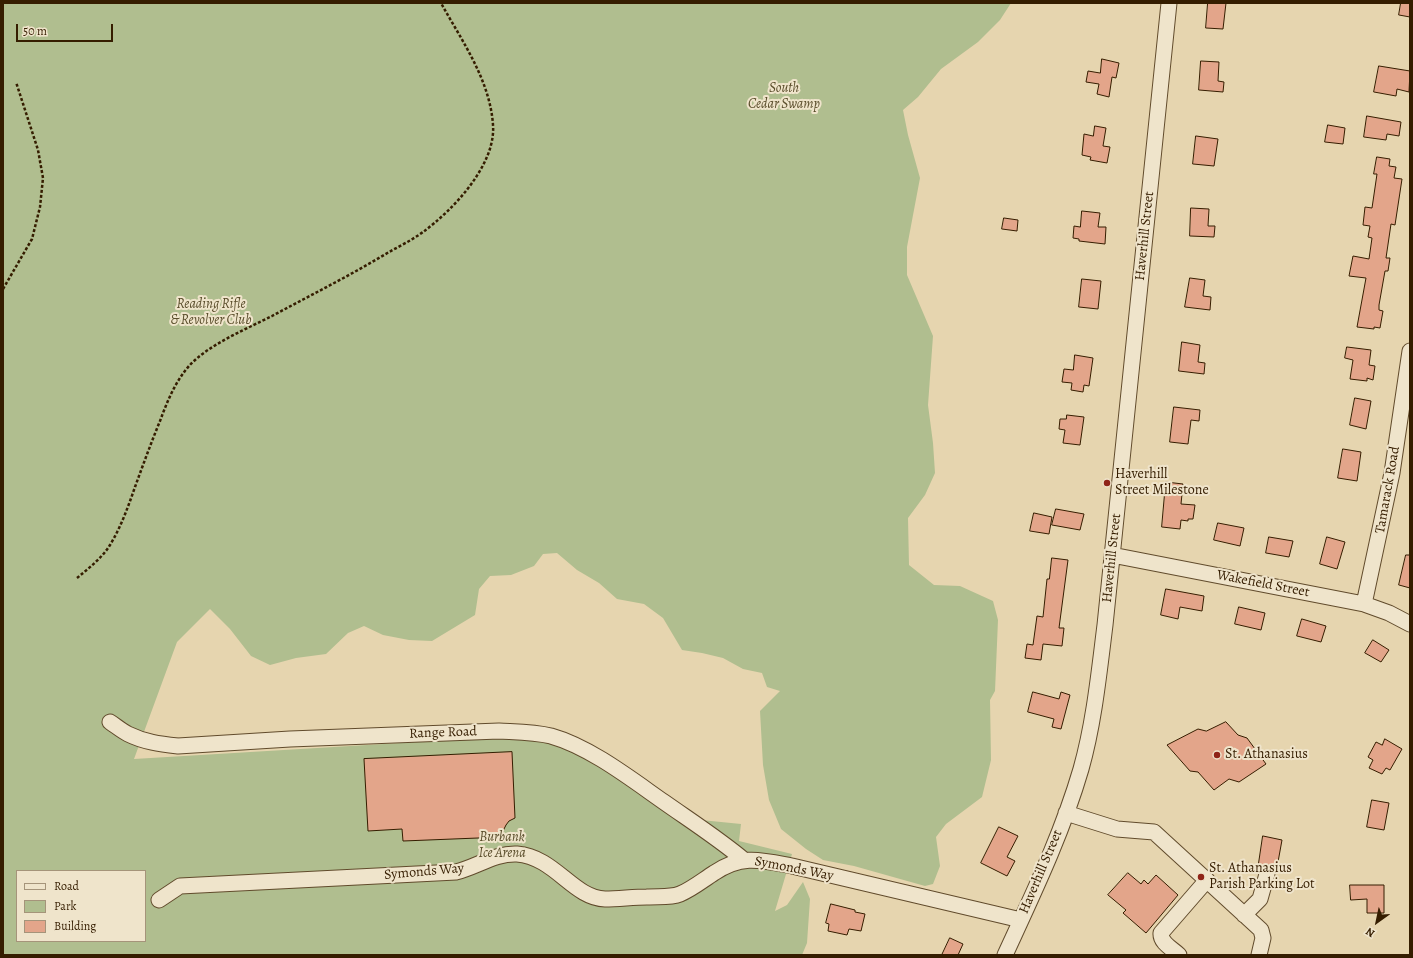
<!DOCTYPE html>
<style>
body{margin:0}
#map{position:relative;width:1413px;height:958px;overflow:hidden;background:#e6d5af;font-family:Alegreya,serif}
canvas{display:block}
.frame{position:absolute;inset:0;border:4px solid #351d00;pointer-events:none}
.legend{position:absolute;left:16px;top:870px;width:130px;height:72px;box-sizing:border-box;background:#efe4cb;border:1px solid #a5947a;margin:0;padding:5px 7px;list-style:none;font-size:12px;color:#351d00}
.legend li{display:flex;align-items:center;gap:8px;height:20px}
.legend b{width:20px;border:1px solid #a5947a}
.north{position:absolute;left:1357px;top:902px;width:40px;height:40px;-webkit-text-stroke:3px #efe4cb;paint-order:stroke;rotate:213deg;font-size:11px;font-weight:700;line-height:16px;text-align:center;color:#351d00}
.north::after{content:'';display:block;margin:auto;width:14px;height:18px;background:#351d00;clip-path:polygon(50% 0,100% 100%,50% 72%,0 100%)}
.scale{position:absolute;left:16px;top:24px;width:97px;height:18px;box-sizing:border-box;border:2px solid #351d00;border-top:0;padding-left:5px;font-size:12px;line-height:14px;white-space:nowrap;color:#351d00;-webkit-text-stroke:3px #efe4cb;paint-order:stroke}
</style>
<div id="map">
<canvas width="1413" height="958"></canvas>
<div class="frame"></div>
<ul class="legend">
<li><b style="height:5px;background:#efe4cb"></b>Road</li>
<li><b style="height:11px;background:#b0be8f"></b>Park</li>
<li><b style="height:11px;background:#e3a58a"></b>Building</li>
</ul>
<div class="north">N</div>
<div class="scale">50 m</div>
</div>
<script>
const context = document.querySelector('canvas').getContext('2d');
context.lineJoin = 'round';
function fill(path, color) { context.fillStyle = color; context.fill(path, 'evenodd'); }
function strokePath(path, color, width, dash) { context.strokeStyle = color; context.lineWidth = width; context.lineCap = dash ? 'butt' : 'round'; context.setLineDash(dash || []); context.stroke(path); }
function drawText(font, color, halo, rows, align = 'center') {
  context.font = font + ' Alegreya,serif'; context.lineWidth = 4; context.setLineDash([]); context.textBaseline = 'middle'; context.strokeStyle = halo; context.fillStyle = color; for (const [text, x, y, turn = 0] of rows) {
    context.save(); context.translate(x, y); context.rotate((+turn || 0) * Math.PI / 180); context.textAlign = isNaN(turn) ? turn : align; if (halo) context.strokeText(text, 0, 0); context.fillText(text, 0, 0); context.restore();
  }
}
fill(new Path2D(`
 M3,3h1008l-11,17 -22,22 -37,27 -23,28 -15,13 5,25 12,43 -13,69v28l26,61 -5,69 5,38 2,30 -10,22 -17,23 1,47 25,20 26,1 33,15 5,19 -3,71 -5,9 1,60 -9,37 -36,27 -10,13 4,29 -7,18 -8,2 -71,-20 -31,-6 -17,-11 -25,-20 -12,-29 -6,-35 -3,-54 20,-20 -13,-4 -5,-14 -19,-4 -20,-11 -21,-5 -20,-3 -19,-32 -19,-14 -27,-5 -18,-16 -22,-13 -20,-17 -14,1 -9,12 -23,9 -21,1 -11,13 -4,26 -43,26 -23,-1 -26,-5 -19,-9 -16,7 -22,21 -30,4 -26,7 -19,-9 -21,-27 -20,-20 -33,33 -43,117 366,-22 46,3 28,10 107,68 60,6 -2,17 53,13 -17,57 12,-6 16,-23 7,17 -3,44 -5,12h-799zM17,871h128v70h-128z`), '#b0be8f');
const building = new Path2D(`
 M1208,3h18l-3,26 -17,-1z
 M1401,3h9v14l-11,-2z
 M1102,59l17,4 -3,15 -4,-1 -3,20 -12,-3 2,-10 -13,-2 2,-11 12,2z
 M1201,61l18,1 -1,19 6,1 -1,10 -24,-2z
 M1379,66l31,5 -1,21 -12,-3 -1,7 -22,-4z
 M1367,116l34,6 -2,14 -12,-2 -1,6 -22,-3z
 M1328,125l17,3 -2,16 -18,-2z
 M1095,126l11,2 -3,18 7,1 -3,16 -17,-3 1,-3 -9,-2 2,-21 9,2z
 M1196,136l22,3 -4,27 -21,-2z
 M1377,157l13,2 -1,7 7,1 -2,11 8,1 -7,46 -4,-1 -5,34h4l-2,13h-3l-6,34v5l4,1 -3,17 -6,-1v2l-17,-2 9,-49 -17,-2 4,-20 16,3 3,-21 -4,-1 2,-11 -7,-1 2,-18 7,1 5,-34h-3z
 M1191,208l18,1 -1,17h7l-1,11 -24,-1z
 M1082,211l18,2 -2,14h8l-1,17 -26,-3v-2l-6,-1 1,-12 6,1z
 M1004,218l14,2 -1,11 -15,-2z
 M1190,278l15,2 -2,16 8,1 -1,13 -25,-3z
 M1082,279l19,2 -3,28 -19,-2z
 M1182,342l18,3 -2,17 7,1 -1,11 -25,-3z
 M1347,347l24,3 -2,15 6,1 -2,14 -6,-2v3l-17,-2 3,-19 -8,-2z
 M1075,355l18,3 -4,28 -5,-1 -1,7 -12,-2 1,-7 -10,-1 2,-13 9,1z
 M1355,398l16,3 -5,28 -16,-4z
 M1174,407l26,3 -1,11 -8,-1 -3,24 -18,-2z
 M1067,415l17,2 -4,28 -17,-2 2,-13 -6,-1 1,-10h6z
 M1343,449l18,3 -4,29 -19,-3z
 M1166,482l17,2 -2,20 14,1 -2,14h-5v2l-7,-1 -1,9 -18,-2z
 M1056,509l28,5 -4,16 -28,-5z
 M1034,513l18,4 -3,17 -19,-3z
 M1218,523l26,5 -4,18 -26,-6z
 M1269,537l24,4 -4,16 -23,-4z
 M1327,537l18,5 -8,27 -17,-5z
 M1406,555h4v33l-11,-3z
 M1052,558l16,2 -9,68h5l-2,18 -19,-2 -2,16 -16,-2 2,-14 6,1 4,-29 6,1 4,-38h2z
 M1166,589l38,7 -2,15 -22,-4 -2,12 -17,-4z
 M1239,607l26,6 -4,17 -26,-6z
 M1302,619l24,7 -5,16 -24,-6z
 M1373,640l16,10 -8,12 -16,-9z
 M1033,692l26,7 2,-7 9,3 -9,34 -9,-2 2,-8 -26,-7z
 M1226,722l12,13 9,3 19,26 -27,18 -10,-3 -15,11 -16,-18 -8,-1 -23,-26 31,-16 8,2z
 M1385,739l17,10 -12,21 -4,-2 -4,6 -13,-6 4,-8 -5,-3 8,-15 6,3z
 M512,752l3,66 -6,3 -3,4 -3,6v6l-100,4 -1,-12 -34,2 -4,-72z
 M1372,800l17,3 -5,27 -17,-3z
 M999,827l19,9 -11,21 8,4 -8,15 -26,-13z
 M1263,836l19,4 -6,33 -2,-5 -5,-3h-5l-5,5 -1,-1z
 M1128,873l13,11 3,-4 4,4 8,-9 22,20 -32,38 -23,-20 3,-3 -18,-15z
 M1350,885h34v28h-17v-14l-16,1z
 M831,904l24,6v2l10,2 -4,17 -12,-2 -2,6 -19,-4 1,-7 -3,-1z
 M950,938l13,6 -5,11h-16z`);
fill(building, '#e3a58a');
strokePath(building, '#351d00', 1);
const minor = new Path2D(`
 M1112,555l252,49 25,9 21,11
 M1364,604l28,-131 18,-122
 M110,722c6,4 12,9 18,12 16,8 32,10 50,12l112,-7 209,-8c17,1 35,1 52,5 39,11 80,43 113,66 27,19 55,37 80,58
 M1066,813l51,16 37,3 107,98 2,8 -4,17
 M159,900l21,-14 276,-14c21,-5 39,-19 61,-18 38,3 56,44 88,45 14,0 28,-2 42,-2 11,-1 23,1 33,-3 12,-5 23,-14 34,-21 28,-19 47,-13 78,-7l229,54
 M1244,915l16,-16 7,-25
 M1005,955c28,-61 57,-121 76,-186 13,-46 18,-96 24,-144l64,-622
 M1179,955c-6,-6 -19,-12 -18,-22l46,-53`);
strokePath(minor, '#614b2c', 17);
strokePath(new Path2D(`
 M3,289l29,-50 8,-32 3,-29 -5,-28 -22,-68
 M77,578c12,-10 25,-20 33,-33 11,-18 18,-38 25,-58 8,-22 16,-44 25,-66 7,-19 15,-39 29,-55 19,-21 57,-37 83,-50 39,-21 79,-41 117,-64 11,-6 23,-12 34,-20 30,-22 73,-67 70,-107 -3,-45 -31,-84 -52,-122`), '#351d00', 2.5, [3, 2]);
strokePath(minor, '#efe4cb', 15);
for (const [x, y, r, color] of [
 [1107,483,4,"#8f2418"],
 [1217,755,4,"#8f2418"],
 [1201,877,4,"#8f2418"]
]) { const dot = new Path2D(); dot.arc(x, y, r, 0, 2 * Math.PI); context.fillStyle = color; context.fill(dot); strokePath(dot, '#efe4cb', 1.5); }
drawText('italic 14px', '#5a4d2b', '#efe4cb', [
 ["South",784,89],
 ["Cedar Swamp",784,105],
 ["Reading Rifle",211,305],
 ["& Revolver Club",211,321],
 ["Burbank",502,838],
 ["Ice Arena",502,854]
]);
drawText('14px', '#351d00', '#efe4cb', [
 ["Haverhill Street",1145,236,-84],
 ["Tamarack Road",1388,490,-80],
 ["Haverhill Street",1112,558,-84],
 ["Wakefield Street",1263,584,11],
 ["Range Road",443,733,-2],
 ["Symonds Way",794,869,11],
 ["Symonds Way",424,872,-5],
 ["Haverhill Street",1041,872,-67]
]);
drawText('14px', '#351d00', '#efe4cb', [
 ["Haverhill",1115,475],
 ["Street Milestone",1115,491],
 ["St. Athanasius",1225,755],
 ["St. Athanasius",1209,869],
 ["Parish Parking Lot",1209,885]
], 'left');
</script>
